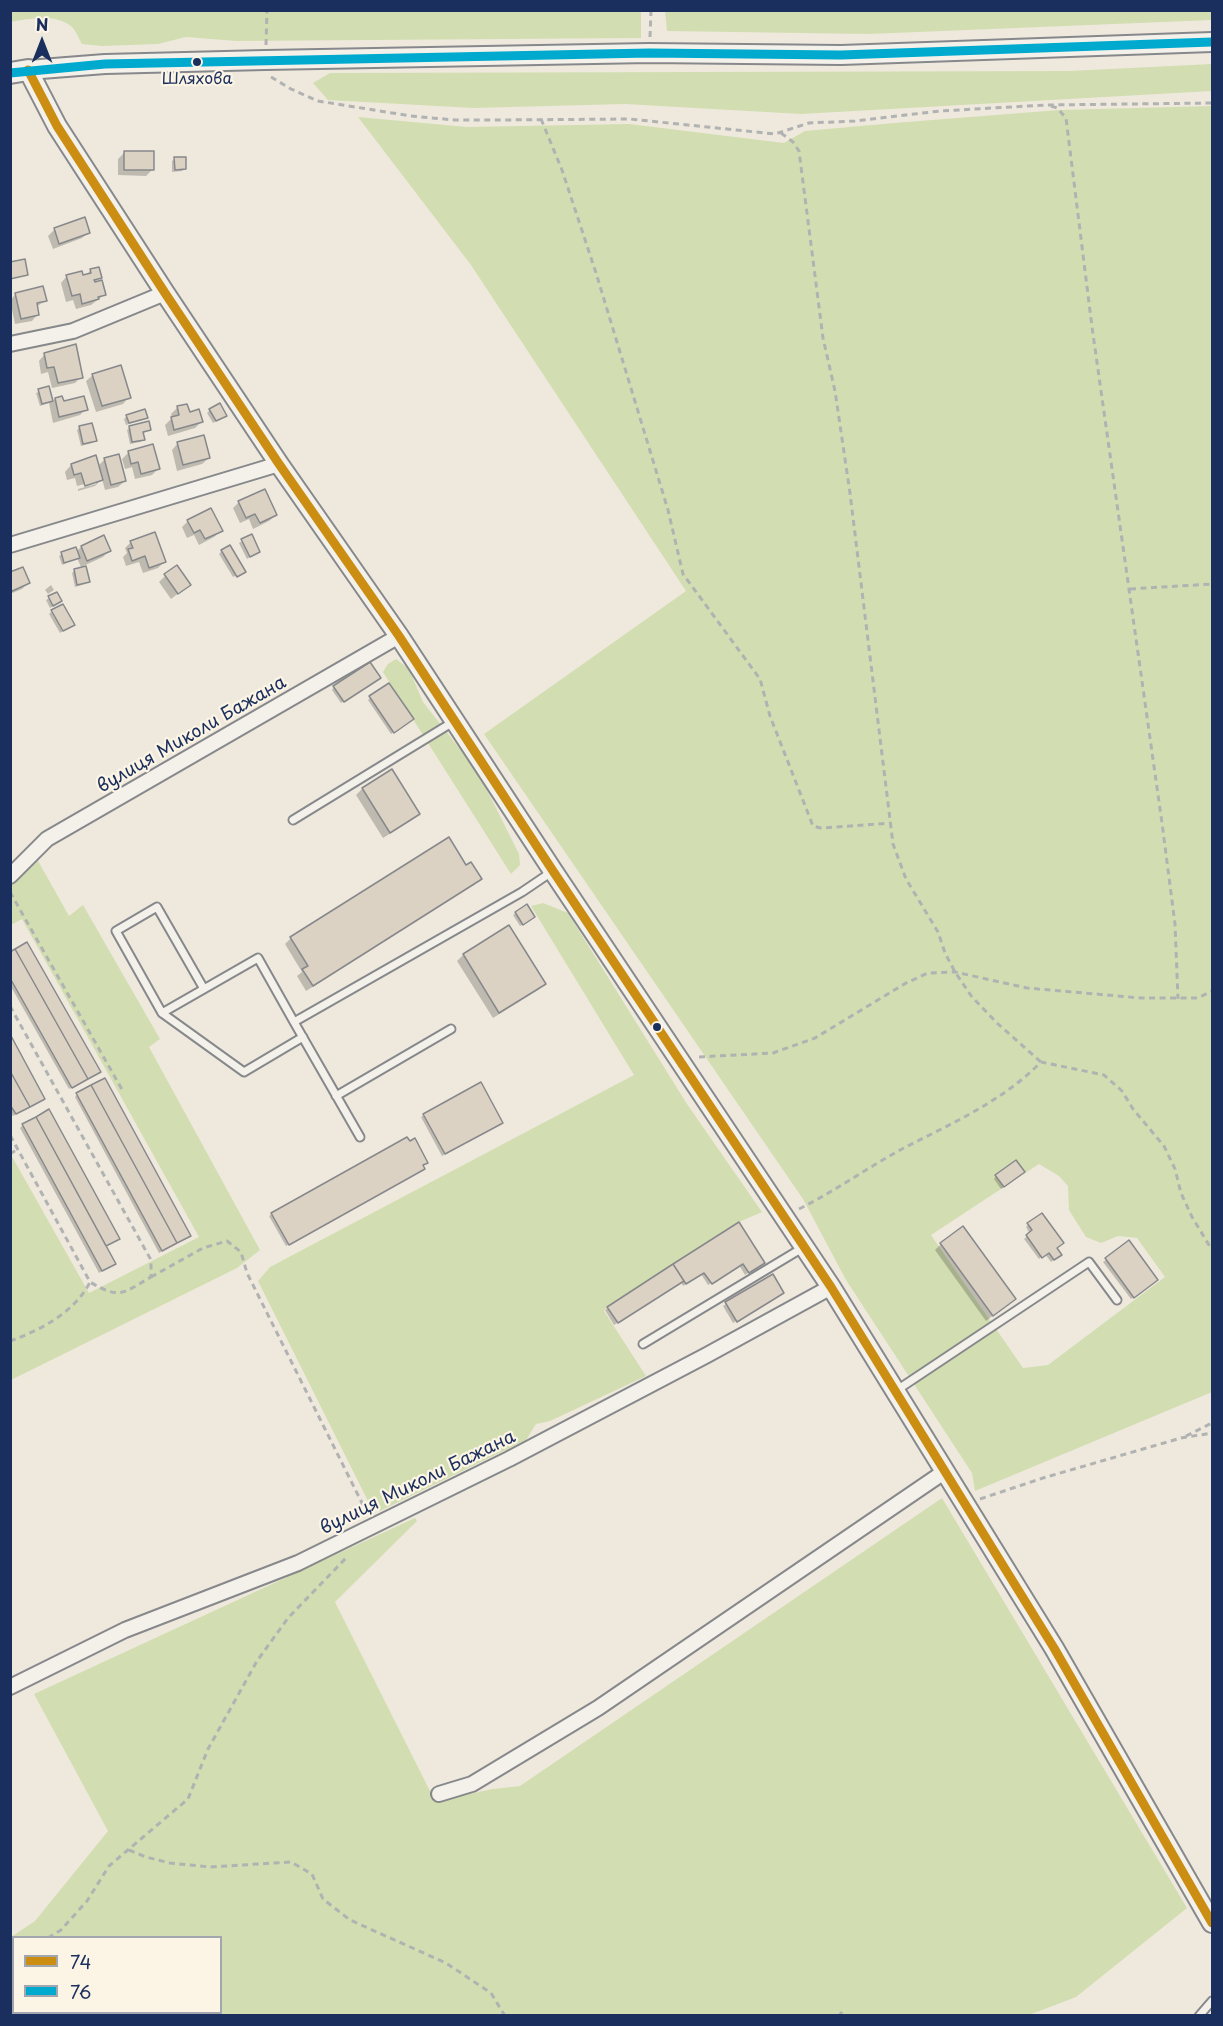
<!DOCTYPE html>
<meta charset="utf-8">
<style>
body{margin:0}
#map{position:relative;width:1223px;height:2026px;overflow:hidden;background:#efe9dd;font-family:"Playpen Sans",sans-serif}
canvas{display:block}
.frame{position:absolute;inset:0;border:12px solid #1b2f5e;pointer-events:none}
.legend{position:absolute;left:12px;top:1936px;width:210px;height:78px;box-sizing:border-box;background:#fcf5e5;border:2px solid #a2a6af;margin:0;padding:8px 10px;list-style:none;font-size:18px;color:#1b2f5e}
.legend li{display:flex;align-items:center;gap:12px;height:30px}
.legend b{width:30px;border:2px solid #a2a6af}
.north{position:absolute;left:12px;top:12px;width:60px;height:60px;-webkit-text-stroke:4px #fcf5e5;paint-order:stroke;rotate:0deg;font-size:16px;font-weight:700;line-height:24px;text-align:center;color:#1b2f5e}
.north::after{content:'';display:block;margin:auto;width:21px;height:27px;background:#1b2f5e;clip-path:polygon(50% 0,100% 100%,50% 72%,0 100%)}
</style>
<div id="map">
<canvas width="1223" height="2026"></canvas>
<div class="frame"></div>
<ul class="legend">
<li><b style="height:8px;background:#cb8e13"></b>74</li>
<li><b style="height:8px;background:#00a9ce"></b>76</li>
</ul>
<div class="north">N</div>
</div>
<script>
const context = document.querySelector('canvas').getContext('2d');
context.lineJoin = 'round';
function fill(path, color) { context.fillStyle = color; context.fill(path, 'evenodd'); }
function strokePath(path, color, width, dash) { context.strokeStyle = color; context.lineWidth = width; context.lineCap = dash ? 'butt' : 'round'; context.setLineDash(dash || []); context.stroke(path); }
function drawText(font, color, halo, rows, align = 'center') {
  context.font = font + ' "Playpen Sans",sans-serif'; context.lineWidth = 4.5; context.setLineDash([]); context.textBaseline = 'middle'; context.strokeStyle = halo; context.fillStyle = color; for (const [text, x, y, turn = 0] of rows) {
    context.save(); context.translate(x, y); context.rotate((+turn || 0) * Math.PI / 180); context.textAlign = isNaN(turn) ? turn : align; if (halo) context.strokeText(text, 0, 0); context.fillText(text, 0, 0); context.restore();
  }
}
fill(new Path2D(`
 M11,10h630v28l-405,3 -50,-4 -28,7 -56,2 -20,-2c-3,-5 -6,-13 -10,-17 -17,-14 -42,-8 -61,-5z
 M1212,10v10l-343,14 -202,-3 -2,-20z
 M1212,64v27l-411,23 -176,-10 -152,4 -145,-8 -15,-17 17,-10 739,-2z
 M1212,106v1286l-237,99 -3,-18 -126,-193 -43,-81 -319,-465 202,-143 -215,-326 -113,-148 109,10 162,-3 155,19 21,-12 89,-8 165,-13zM1039,1164l20,12 9,10 1,24 17,27 15,6 17,-7 19,2 28,39 -117,88 -25,3 -92,-133z
 M396,659l13,10 14,33 40,51 22,33 34,68 1,11 -9,9 -128,-202 5,-8z
 M37,859l32,57 14,-11 77,134 -11,8 111,203 -23,18 -226,112 -1,-227 79,140 110,-56 -177,-318 -11,6v-40z
 M543,903l25,10 119,191 75,108 -23,10 -132,85 -3,4 42,65 -96,45 -14,3 -10,16 -146,71 -12,-10 -110,-220 12,-14 364,-192 -103,-169z
 M942,1498l245,410 -111,89 -47,18h-1018v-78l24,-16 73,-90 -74,-137 381,-176 2,3 -82,81 100,199 58,-12 27,-3zM14,1938h206v74h-206z`), '#d2deb1');
fill(new Path2D(`
 M125,152l27,18 -6,6 -28,-1v-16z
 M175,159l10,10 -3,2 -10,1v-11z
 M84,219l5,13 -7,6 -29,11 -5,-13 6,-6z
 M91,270l9,7 -7,7 11,11 -13,10 -15,4 -3,-9 -7,2 -5,-19 6,-7 19,-1z
 M16,294l29,7 -9,6 2,7 -6,7 -17,3 -5,-24z
 M45,354l36,23 -6,6 -23,5 -4,-16 -7,2 -2,-13z
 M93,375l36,22 -6,7 -27,8 -10,-31z
 M48,388l4,14 3,-3 8,4 23,6 -6,6 -27,8 -4,-20 -9,3 -4,-13z
 M177,408l24,14 -6,6 -27,8 -3,-11 7,-7 -1,-4z
 M210,410l12,8 -9,5 -6,-10z
 M127,416l19,2 -3,2 -17,5 -2,-6z
 M80,427l15,13 -3,3 -11,3 -4,-16z
 M130,427l19,3 -7,4 1,5 -3,3 -10,2 -3,-14z
 M178,443l31,15 -7,6 -25,7 -5,-21z
 M128,453l30,16 -6,6 -17,4 -3,-12 -7,2 -3,-10z
 M94,457l3,10 8,-8 20,22 -7,6 -13,3 -3,-11 -7,7 -17,5v-2l18,-5v-3l-19,5 -2,-8 -8,2 -2,-8 6,-7z
 M239,502l37,13 -7,6 -16,8 -4,-10 -9,4 -7,-15z
 M188,521l33,10 -7,6 -15,8 -5,-10 -7,3 -5,-11z
 M251,536l7,16 -11,7 -8,-16z
 M104,537l5,14 -6,6 -22,10 -4,-9 -15,7 -3,-9 3,-2 14,-2 5,-5z
 M131,542l33,20 -6,6 -15,5 -4,-11 -13,4 -3,-9 4,-4 -2,-5z
 M222,551l21,21 -10,5 -14,-23z
 M85,568l3,14 -3,2 -10,3 -3,-14 2,-2z
 M10,574l18,9 -6,6 -12,5z
 M165,576l24,9 -18,14 -12,-17z
 M51,585l3,5 -6,4 -3,-4z
 M56,594l1,10 -7,4 -4,-8z
 M52,611l18,16 -10,6 -11,-19z
 M376,680l-35,23 -9,-13 2,-3z
 M370,698l40,23 -19,13 -23,-34z
 M362,789l56,25 -6,6 -29,18 -27,-43z
 M466,867l14,12 -6,6 -168,106 -9,-15 5,-4 -17,-28 6,-6z
 M516,913l14,7 -10,6 -7,-11z
 M509,927l35,57 -6,6 -45,28 -36,-57 6,-6z
 M10,953l86,121 -27,15 -59,-104z
 M10,1037l31,64 -28,15 -3,-4z
 M77,1095l110,143 -28,15 -84,-156z
 M424,1115l74,10 -56,31 -21,-39z
 M23,1125l95,113 -13,9 9,17 -2,2 -13,7 -79,-145z
 M426,1162l-4,4 1,3 -2,2 -135,75 -17,-30 3,-2z
 M1021,1175l-20,14 -7,-10 2,-3z
 M738,1224l22,41 -15,10 -6,-10 -31,20 -7,-11 -18,12 -2,-4 -67,43 -9,-15 3,-2z
 M1028,1225l27,24 2,8 -6,5 -6,-8 -6,5 -15,-20 6,-5 -4,-7z
 M1129,1243l25,39 -23,17 -28,-37z
 M941,1244l73,55 -28,22 -51,-71z
 M772,1276l8,19 -47,28 -10,-17z`), '#0003');
const building = new Path2D(`
 M124,151h30v19h-30z
 M174,157h12v12l-11,1z
 M85,217l5,16 -31,11 -5,-16z
 M25,259l3,16 -18,4v-17z
 M99,267l3,11 -8,2 1,2 7,-2 4,15 -8,2 1,2 -17,5 -2,-10 -8,2 -6,-21 16,-4 1,4 8,-2 -1,-4z
 M43,286l4,15 -10,2 2,12 -18,4 -6,-26z
 M76,344l7,34 -25,5 -4,-16 -7,1 -3,-15z
 M121,365l10,33 -29,8 -10,-32z
 M49,386l4,15 -11,3 -4,-15z
 M62,396l2,5 20,-5 4,14 -29,7 -4,-19z
 M220,403l7,13 -11,5 -7,-12z
 M187,404l3,8 9,-3 4,13 -29,8 -3,-13 8,-2 -2,-9z
 M145,409l3,9 -19,5 -3,-8z
 M149,421l2,9 -8,2 2,8 -13,2 -3,-16z
 M92,423l5,18 -14,3 -4,-18z
 M204,435l6,23 -27,7 -6,-23z
 M153,444l7,25 -19,5 -3,-12 -7,2 -3,-13z
 M119,454l7,27 -15,4 -7,-27z
 M96,455l7,25 -18,6 -4,-13 -7,2 -3,-11z
 M265,489l12,26 -17,8 -5,-9 -9,4 -8,-17z
 M211,508l12,23 -18,8 -5,-9 -6,3 -7,-13z
 M155,532l11,30 -17,6 -4,-12 -13,5 -4,-12 5,-1 -3,-7z
 M252,534l8,18 -10,5 -9,-18z
 M104,535l7,16 -24,10 -6,-15z
 M230,545l16,27 -9,5 -16,-27z
 M76,547l4,11 -16,5 -3,-11z
 M177,565l14,20 -13,9 -14,-20z
 M86,566l4,16 -13,3 -3,-16z
 M23,567l7,16 -20,9v-20z
 M57,592l5,9 -9,5 -5,-10z
 M63,604l12,21 -12,6 -12,-21z
 M370,662l11,16 -37,24 -11,-16z
 M389,683l25,36 -20,14 -25,-37z
 M392,769l28,45 -30,19 -28,-45z
 M449,837l17,28 5,-3 11,17 -169,107 -11,-17 6,-3 -18,-29z
 M527,904l8,13 -12,8 -8,-13z
 M509,925l37,59 -47,29 -36,-59z
 M27,942l74,130 -13,7 -73,-130z
 M15,949l73,130 -16,9 -62,-110v-26z
 M10,1034l35,65 -15,8 -20,-36z
 M10,1071l20,36 -14,7 -6,-9z
 M105,1078l86,158 -14,7 -86,-158z
 M481,1082l22,41 -58,31 -22,-40z
 M91,1085l86,158 -15,8 -86,-158z
 M49,1109l71,130 -14,7 -70,-129z
 M36,1117l80,147 -14,7 -80,-147z
 M407,1137l3,4 5,-3 13,25 -5,2 2,4 -136,76 -18,-32z
 M1016,1160l9,12 -21,15 -9,-12z
 M1042,1213l22,30 -7,5 5,7 -8,5 -5,-7 -7,5 -16,-23 6,-5 -5,-7z
 M739,1222l26,41 -16,10 -6,-9 -31,20 -8,-11 -18,11 -13,-20z
 M963,1226l53,73 -23,17 -53,-73z
 M1129,1240l29,40 -24,18 -29,-40z
 M673,1264l11,17 -66,42 -11,-16z
 M773,1274l11,19 -47,29 -12,-20z`);
fill(building, '#dcd2c4');
strokePath(building, '#86888b', 1.5);
const service = new Path2D(`
 M293,820l160,-98
 M204,989l-47,-82 -41,24 46,82 96,-55 36,64
 M162,1013l82,59 59,-35
 M336,1096l115,-67
 M360,1137l-66,-115 228,-130 31,-21
 M643,1344l161,-97
 M897,1390l192,-128 28,38
 M1199,2016l13,-15`);
const minor = new Path2D(`
 M10,344l63,-13 92,-38
 M10,545l269,-81
 M10,876l37,-37 352,-203
 M10,1687l115,-57 173,-67 211,-104 198,-104 124,-68
 M439,1794l33,-10 126,-76 346,-236`);
const tertiary = new Path2D(`
 M1212,42l-371,13 -192,-2 -384,7 -160,4 -77,6 29,56 108,167 114,171 120,172 154,235 278,416 223,361 158,275`);
const secondary = new Path2D(`
 M10,73l18,-3`);
strokePath(service, '#86888b', 11);
strokePath(minor, '#86888b', 18);
strokePath(tertiary, '#86888b', 22);
strokePath(secondary, '#86888b', 24);
strokePath(new Path2D(`
 M650,37l1,-27
 M266,45l1,-35
 M271,77l20,12 27,12 93,15 44,4h44l131,-1 145,15 34,-11 46,-2 85,-10 106,-6 166,-2
 M1051,106l6,2 9,10 26,209 70,496 13,101 3,75
 M541,119l21,51 34,103 72,237 15,64 77,105 10,37 43,110 8,2 70,-5
 M781,133l12,9 6,9 24,187 12,53 15,102 43,351 13,35 32,53 7,21 10,19 17,25 26,27 43,38
 M1130,589l82,-5
 M10,892l114,201
 M10,1006l141,254v17c-28,16 -31,23 -61,5l-80,-147
 M699,1057l74,-4 42,-15 91,-55 22,-10 27,-1 72,16 114,10h57l14,-7
 M10,1154l8,-5
 M799,1209c36,-18 68,-41 103,-60 48,-25 100,-47 139,-87l63,13 18,16 11,18 31,37 11,23 6,24 11,24 20,33
 M151,1277l52,-29 24,-7 14,11 6,21 116,232 6,6
 M10,1341c31,-11 65,-29 80,-59
 M1186,1436l26,-13
 M980,1499l63,-21 138,-40 31,-5
 M129,1850l17,7 24,6 40,4 81,-5 21,12 11,25 27,21 96,43 45,30 14,23
 M48,1938l13,-8 26,-29 22,-35 79,-67 20,-50 49,-88 31,-43 58,-60
 M10,1959l4,-2
 M839,2016l3,-4`), '#b1b2b2', 3, [6, 4.5]);
strokePath(service, '#f4f1ea', 7);
strokePath(minor, '#f4f1ea', 14);
strokePath(tertiary, '#f4f1ea', 18);
strokePath(secondary, '#f4f1ea', 20);
strokePath(new Path2D(`
 M28,70l29,56 108,167 114,171 120,172 154,235 278,416 223,361 158,275`), '#cb8e13', 9);
strokePath(new Path2D(`
 M10,73l95,-9 544,-11 192,2 371,-13`), '#00a9ce', 9);
for (const [x, y, r, color] of [
 [197,62,5,"#1b2f5e"],
 [657,1027,5,"#1b2f5e"]
]) { const dot = new Path2D(); dot.arc(x, y, r, 0, 2 * Math.PI); context.fillStyle = color; context.fill(dot); strokePath(dot, '#fcf5e5', 2); }
drawText('16px', '#1b2f5e', '#fcf5e5', [
 ["Шляхова",197,80]
]);
drawText('18px', '#1b2f5e', '#fcf5e5', [
 ["вулиця Миколи Бажана",192,735,-30],
 ["вулиця Миколи Бажана",418,1483,-26]
]);
</script>
